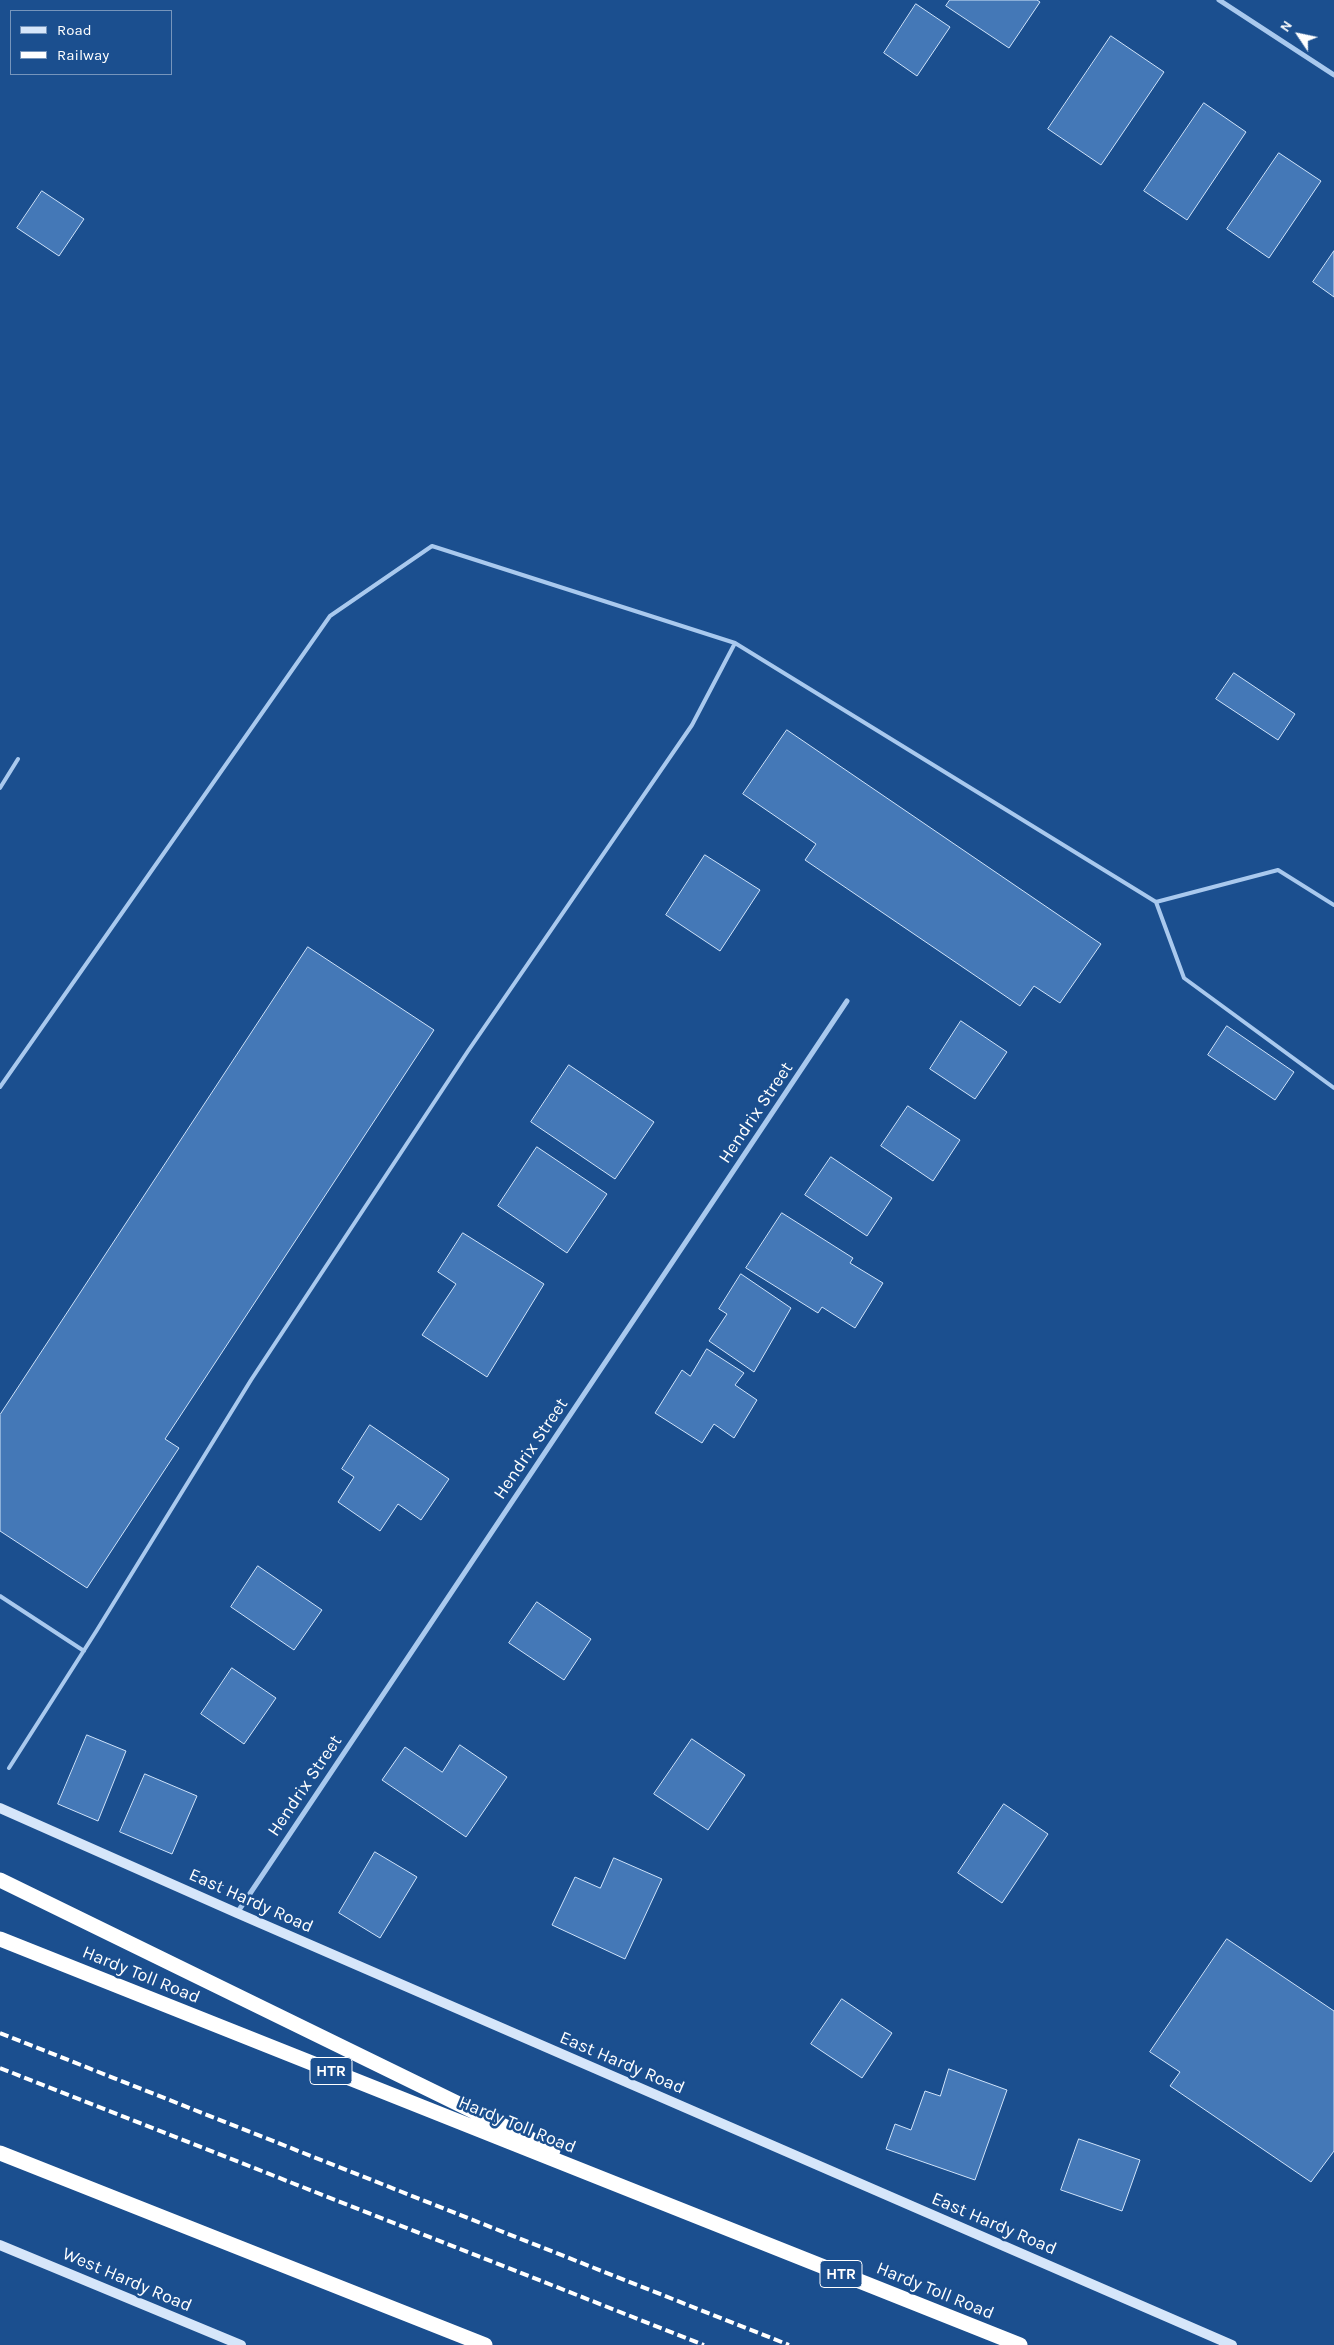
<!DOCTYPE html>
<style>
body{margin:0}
#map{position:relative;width:1334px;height:2345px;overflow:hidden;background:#1b4f8f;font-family:Karla,sans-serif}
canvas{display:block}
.legend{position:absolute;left:10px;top:10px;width:162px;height:65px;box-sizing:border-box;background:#1b4f8f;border:1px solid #7695bc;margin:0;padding:6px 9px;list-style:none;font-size:15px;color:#fff}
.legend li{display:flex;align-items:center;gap:10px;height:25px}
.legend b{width:25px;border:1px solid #7695bc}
.north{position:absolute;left:1274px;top:10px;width:50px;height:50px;-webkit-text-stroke:4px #1b4f8f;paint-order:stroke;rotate:304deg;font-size:14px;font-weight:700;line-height:20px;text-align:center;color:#fff}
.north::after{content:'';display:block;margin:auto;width:18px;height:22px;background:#fff;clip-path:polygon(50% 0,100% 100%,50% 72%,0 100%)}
</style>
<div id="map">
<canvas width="1334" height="2345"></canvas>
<ul class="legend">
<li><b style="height:6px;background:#d6e6fa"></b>Road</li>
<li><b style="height:6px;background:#fff"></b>Railway</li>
</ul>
<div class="north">N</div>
</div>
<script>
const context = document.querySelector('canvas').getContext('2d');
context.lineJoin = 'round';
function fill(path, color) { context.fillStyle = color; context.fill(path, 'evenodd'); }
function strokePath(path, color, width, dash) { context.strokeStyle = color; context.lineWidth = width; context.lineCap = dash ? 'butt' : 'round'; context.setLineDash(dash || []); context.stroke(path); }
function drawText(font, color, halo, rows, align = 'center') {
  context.font = font + ' Karla,sans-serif'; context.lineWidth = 5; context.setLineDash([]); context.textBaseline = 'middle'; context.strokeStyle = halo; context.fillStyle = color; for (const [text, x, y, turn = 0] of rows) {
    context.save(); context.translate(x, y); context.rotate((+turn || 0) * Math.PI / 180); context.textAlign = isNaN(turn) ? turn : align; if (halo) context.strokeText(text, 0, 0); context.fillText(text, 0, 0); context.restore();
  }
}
const building = new Path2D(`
 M950,0h87l3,2 -31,46 -63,-42z
 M916,4l34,23 -33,49 -33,-23z
 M1111,36l53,36 -63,93 -53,-36z
 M1204,103l42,29 -59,88 -43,-29z
 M1279,153l42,28 -52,77 -42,-29z
 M42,191l42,28 -25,37 -42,-28z
 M1334,251v46l-21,-15z
 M1234,673l61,41 -17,26 -62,-41z
 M787,730l314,214 -41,59 -26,-17 -14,20 -215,-146 11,-16 -73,-50z
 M705,855l55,35 -40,61 -54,-36z
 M308,947l126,83 -269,409 14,9 -92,140 -87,-57v-116z
 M961,1021l46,31 -32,47 -45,-30z
 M1227,1026l67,46 -19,28 -67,-45z
 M569,1065l85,57 -39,57 -84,-57z
 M908,1106l52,34 -27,41 -52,-35z
 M537,1147l70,47 -40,59 -69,-47z
 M831,1157l61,41 -25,38 -62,-41z
 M782,1213l71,45 -3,5 33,20 -28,45 -33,-21 -4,6 -72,-45z
 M463,1233l81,51 -57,93 -65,-42 34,-51 -18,-12z
 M741,1274l50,34 -37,64 -45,-31 18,-27 -8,-5z
 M707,1349l37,24 -9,12 22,15 -23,38 -20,-14 -12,19 -47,-30 27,-43 8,6z
 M370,1425l79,54 -28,41 -23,-16 -18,27 -42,-29 16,-25 -12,-8z
 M258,1566l64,44 -28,40 -63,-43z
 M537,1602l54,37 -27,41 -55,-37z
 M232,1668l44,30 -32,46 -43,-30z
 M87,1735l39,16 -28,70 -40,-17z
 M692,1739l53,36 -37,55 -54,-36z
 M460,1745l47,32 -41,60 -84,-57 23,-33 37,25z
 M145,1774l52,22 -25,58 -52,-22z
 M1004,1804l44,30 -46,69 -44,-30z
 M375,1852l42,25 -37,61 -41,-25z
 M614,1858l48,21 -37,80 -73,-34 23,-48 25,11z
 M1227,1939l107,72v140l-23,31 -141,-96 10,-14 -30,-20z
 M842,1999l50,34 -30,45 -51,-34z
 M949,2069l58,21 -32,90 -89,-31 9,-25 16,6 14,-39 15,5z
 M1079,2139l61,21 -18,51 -61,-21z`);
fill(building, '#4478b7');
strokePath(building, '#cfe3fa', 1);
strokePath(new Path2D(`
 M0,788l18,-29
 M1334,905l-56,-35 -122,32 28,76 150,110
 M0,1087l330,-471 102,-70 303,97 421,259
 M0,1596l84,55
 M9,1768l88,-138 154,-250 217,-329 224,-326 43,-82`), '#a9c9ee', 4);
strokePath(new Path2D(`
 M1219,0l115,75
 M237,1913l610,-912`), '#a9c9ee', 5);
strokePath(new Path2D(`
 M0,1808l237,105 995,432
 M0,2245l241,100`), '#d6e6fa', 10);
strokePath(new Path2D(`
 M0,1880l553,270
 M0,1939l1020,406
 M0,2153l485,192`), '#fff', 15);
strokePath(new Path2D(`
 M0,2033l789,312
 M0,2068l704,277`), '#fff', 4, [9, 4]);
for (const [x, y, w] of [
 [331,2071,42],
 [841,2274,42]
]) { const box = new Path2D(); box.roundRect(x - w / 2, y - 13.5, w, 27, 4); context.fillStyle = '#1b4f8f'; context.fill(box); strokePath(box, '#fff', 1); }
drawText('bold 16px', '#fff', null, [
 ["HTR",331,2071],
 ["HTR",841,2274]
]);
drawText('18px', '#fff', '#1b4f8f', [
 ["Hendrix Street",756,1113,-56],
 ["Hendrix Street",531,1449,-56],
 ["Hendrix Street",305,1786,-56],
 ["East Hardy Road",251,1901,24],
 ["Hardy Toll Road",141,1975,22],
 ["East Hardy Road",622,2063,23],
 ["Hardy Toll Road",517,2125,22],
 ["East Hardy Road",994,2224,23],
 ["West Hardy Road",127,2280,23],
 ["Hardy Toll Road",935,2291,22]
]);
</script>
